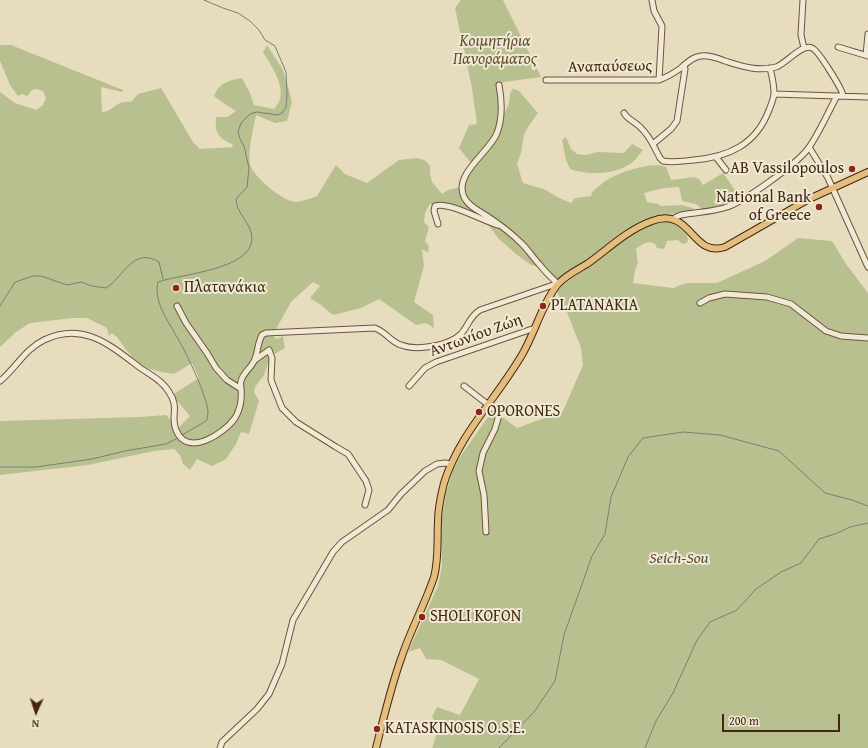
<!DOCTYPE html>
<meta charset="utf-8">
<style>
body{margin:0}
#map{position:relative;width:868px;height:748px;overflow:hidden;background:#e7ddbe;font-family:"Gentium Book Plus",serif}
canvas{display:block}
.north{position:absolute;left:16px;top:692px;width:40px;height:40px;-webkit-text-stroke:3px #efe9d5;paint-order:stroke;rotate:183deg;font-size:11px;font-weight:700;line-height:16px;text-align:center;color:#452710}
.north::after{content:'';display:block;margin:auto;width:14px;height:18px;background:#452710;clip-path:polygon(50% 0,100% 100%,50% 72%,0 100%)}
.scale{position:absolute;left:722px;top:714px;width:118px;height:18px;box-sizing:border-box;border:2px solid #452710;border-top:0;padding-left:5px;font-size:12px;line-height:14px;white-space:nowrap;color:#452710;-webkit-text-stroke:3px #efe9d5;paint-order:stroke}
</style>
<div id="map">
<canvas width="868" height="748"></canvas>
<div class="north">N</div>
<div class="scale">200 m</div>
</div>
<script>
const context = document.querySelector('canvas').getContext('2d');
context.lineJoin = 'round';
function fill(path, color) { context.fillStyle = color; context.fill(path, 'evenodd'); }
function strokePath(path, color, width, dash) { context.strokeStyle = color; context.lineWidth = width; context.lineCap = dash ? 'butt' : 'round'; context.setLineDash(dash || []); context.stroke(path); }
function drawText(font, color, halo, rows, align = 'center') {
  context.font = font + ' "Gentium Book Plus",serif'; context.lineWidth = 4; context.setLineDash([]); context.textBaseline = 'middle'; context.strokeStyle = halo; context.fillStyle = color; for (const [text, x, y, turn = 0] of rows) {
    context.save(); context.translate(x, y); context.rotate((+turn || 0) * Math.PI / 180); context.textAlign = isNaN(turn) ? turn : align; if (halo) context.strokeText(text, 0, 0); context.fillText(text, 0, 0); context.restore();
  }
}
fill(new Path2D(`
 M461,0h42l38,77 -44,6c4,36 1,55 -26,80l-12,-15 10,-23 8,-1 -5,-36 -17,-80z
 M0,45h11l112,45 -1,2 -21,-5 1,25c12,0 13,-12 29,-10l7,-8 23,-6 32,54 7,7 33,-2 -1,-3c-15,-7 -17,-11 -16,-27h11l9,-6 -10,-6 -12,-9c6,-14 14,-15 28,-18l8,15 4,12 20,4c1,-2 4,-5 5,-7 7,-17 -8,-36 -16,-50l4,-7 16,25 6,20 3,12 -5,19 -12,2 -19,-8c-3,16 -8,33 -6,49 3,13 34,38 46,38 7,-1 15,-4 21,-6l19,-31 9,9 22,9 32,-23 19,-2 8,3 4,5v8l2,8 10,12 6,-4 17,-4 6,-16 19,-20 9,-14 5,-21 5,-12 1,-9 2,-5 6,1 20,23 -10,14 -4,8 -3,18 -4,11 6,19 23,7 11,7 14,6 4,-5 16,-2 1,-4c5,-4 10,-9 15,-12 13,-8 45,-19 59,-13l5,13 23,-3 5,2 4,6 20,-12 17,24 -16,8 -22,4 -6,-5 -14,-3 -3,-14 -15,1 -20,5 3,9 11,2 3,2 21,-1 11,3v2l-22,4 -2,7c9,5 19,9 19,20l-3,3 -4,-1 -3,-3 -11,1 -3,8 -7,-1 -2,-4c-8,-4 -12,0 -19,5l2,14 -3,7 -2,13 40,5 13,-5h31l48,-22 33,-23 34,3 14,23 22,29v455h-436l7,-22 -7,-9 5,-10 23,8 19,-36 -38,-19 -15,-1 -6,-11 -12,4 30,-66 4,-20 -1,-41 5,-32 8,-26 10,-16 29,-41 24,18 46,-17 20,-46 -2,-17 -16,-41 -8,-15 8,-10 -10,-2 -11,-12 -13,-3 -15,-11 -18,-16 -9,-12 -30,-14 -29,-8 -5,9 -1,9 5,5 -4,14 4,5 -1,7 -6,-4 2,17 -10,36 19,13 1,13 -8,-5 -10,2 -37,-26 -18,9 -28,7 -12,-10 -11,-7 10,-12 -7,-4 -22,20 -16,29 -5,3 7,5 6,-3 2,12 -14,8 -7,19 -9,12 -1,5 5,9 -10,33 -8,-2 -5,12 -10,15 -14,7 -15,-7 -7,11 -7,-6 -3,-9 -6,-6 -20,2 -66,14 -88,10v-54l139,-4 27,-2 12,13 12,-12 -18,-21 27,-17 -7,-15 -18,11c-22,-4 -31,-4 -46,-22 -6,-7 -9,-14 -16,-19l-3,3 -2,-8 -20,-10h-14l-43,5 -14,9 -16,15v-255l15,11 21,7 7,-5 3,-7 -3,-7 -6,-2 -5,1 -5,6 -5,-2 -4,2 -8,-11 -10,-24z
 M566,137l5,12 6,5 9,1 11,-3 27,1 8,-9 11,6c-3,3 -5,7 -8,10 -16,15 -45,16 -65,9l-4,-9 -4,-20z`), '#b8c090');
strokePath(new Path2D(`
 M0,306l15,-24 18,-6h8l26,9 14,-3 11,4 14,2c18,-11 27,-42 53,-26l4,17
 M182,435l24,-14c1,-2 2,-6 2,-9 -1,-16 -21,-58 -30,-73 -9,-17 -25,-37 -20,-57 22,-8 93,-12 94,-43 0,-16 -16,-25 -16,-40l11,-12 2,-19 -5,-22 -4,-7 -2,-7 3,-9 9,-9 7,-2 21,3 4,-2 4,-6 1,-12 -1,-23 -11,-26 -10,-6 -6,-10 -9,-9 -12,-8 -15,-5 -19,-8
 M0,467h36l56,-8 33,-8 41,-7 12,-6
 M499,748l35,-36 21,-31 9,-46 28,-79 13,-22 6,-37 17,-40 15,-19 40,-6 37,3 59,16 46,42 27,7 16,6
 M645,748l11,-27 17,-28 24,-53 13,-18 27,-12 19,-21 25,-17 20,-9 18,-24 16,-5 15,-7 18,-4`), '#768072', 1);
const minor = new Path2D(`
 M652,0l2,11 8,15 -3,54
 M803,0l-2,35 3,13
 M838,47l30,9
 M866,55l2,-21
 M546,80h113c8,-3 15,-7 22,-12 6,-5 11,-11 20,-12 8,-1 16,2 24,5 16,5 33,11 51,6 10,-3 26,-24 36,-19 6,2 31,42 31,48
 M499,85c3,16 4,32 -2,48 -7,19 -44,41 -33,64 4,9 15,14 23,19 12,8 23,16 33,26 8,7 13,16 20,23 5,7 11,12 17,18h2
 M774,94l94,3
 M624,113c4,7 12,9 17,15 9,8 13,19 19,30l3,3c10,2 21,0 31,-1 34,-3 62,-15 75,-50 2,-5 5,-12 5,-17 0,-9 -2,-17 -4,-25
 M653,144l18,-15 6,-8 8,-52 -1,-4
 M809,147l19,31 40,89
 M716,157l10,13
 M674,220l2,-3 5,-2c15,-3 32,-3 46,-8 18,-6 68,-42 80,-57 11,-14 21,-38 30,-54
 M438,224l-4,-13 1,-5c13,-5 48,15 63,19
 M700,303l9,-5 16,-4 42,3 24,7 35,27 15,5 27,2
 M177,306l9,17 21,30 9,15 11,12 14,9
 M255,360l14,-10 3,8 -1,22 11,28 14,14 40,25 12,7 18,27 3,9 -4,15
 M0,381c16,-13 25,-32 44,-41 39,-19 66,5 95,27 10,7 24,14 30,25 11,16 1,24 7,38 11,28 48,4 59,-12 5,-8 7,-19 6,-29 0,-3 -1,-5 0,-8 2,-8 10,-13 13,-20 4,-7 3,-17 8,-26l4,-2 109,-5c11,4 16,14 26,17 16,6 48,1 60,-11 8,-9 8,-17 19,-24l79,-27
 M409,386l16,-18 11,-6 99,-34
 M464,386l31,24 4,5 -4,14 -12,24 -4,18 5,24 2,37
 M220,748l2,-6 35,-33 12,-15 13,-30 11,-44 40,-68 9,-10 46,-32 13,-16 24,-23 12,-7 8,-1 6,1`);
const major = new Path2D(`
 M376,748c8,-31 15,-62 26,-92 9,-27 23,-52 32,-79 5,-18 3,-37 4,-56 0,-13 3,-26 6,-38 15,-49 54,-86 79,-130 12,-21 20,-51 35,-69 8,-9 19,-14 29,-20 21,-15 40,-34 65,-43 40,-15 39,37 73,26l84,-48 59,-27`);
strokePath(minor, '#6e543c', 7);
strokePath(major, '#452710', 8);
strokePath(minor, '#efe9d5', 5);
strokePath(major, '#e4be7f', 6);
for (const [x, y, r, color] of [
 [852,169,4,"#8f2418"],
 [819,207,4,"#8f2418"],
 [176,288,4,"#8f2418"],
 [543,306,4,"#8f2418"],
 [479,412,4,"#8f2418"],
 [422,617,4,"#8f2418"],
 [377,729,4,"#8f2418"]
]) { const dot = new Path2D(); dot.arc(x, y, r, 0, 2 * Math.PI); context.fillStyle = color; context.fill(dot); strokePath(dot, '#efe9d5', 1.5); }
drawText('italic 16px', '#624d30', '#efe9d5', [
 ["Κοιμητήρια",495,42],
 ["Πανοράματος",495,60],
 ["Seich-Sou",679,559]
]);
drawText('16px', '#452710', '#efe9d5', [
 ["Αναπαύσεως",610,67,-1],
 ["Αντωνίου Ζώη",476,336,-20]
]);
drawText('16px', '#452710', '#efe9d5', [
 ["AB Vassilopoulos",844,169,"right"],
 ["National Bank",811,198,"right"],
 ["of Greece",811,216,"right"],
 ["Πλατανάκια",184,288],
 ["PLATANAKIA",551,306],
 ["OPORONES",487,412],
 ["SHOLI KOFON",430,617],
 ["KATASKINOSIS O.S.E.",385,729]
], 'left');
</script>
